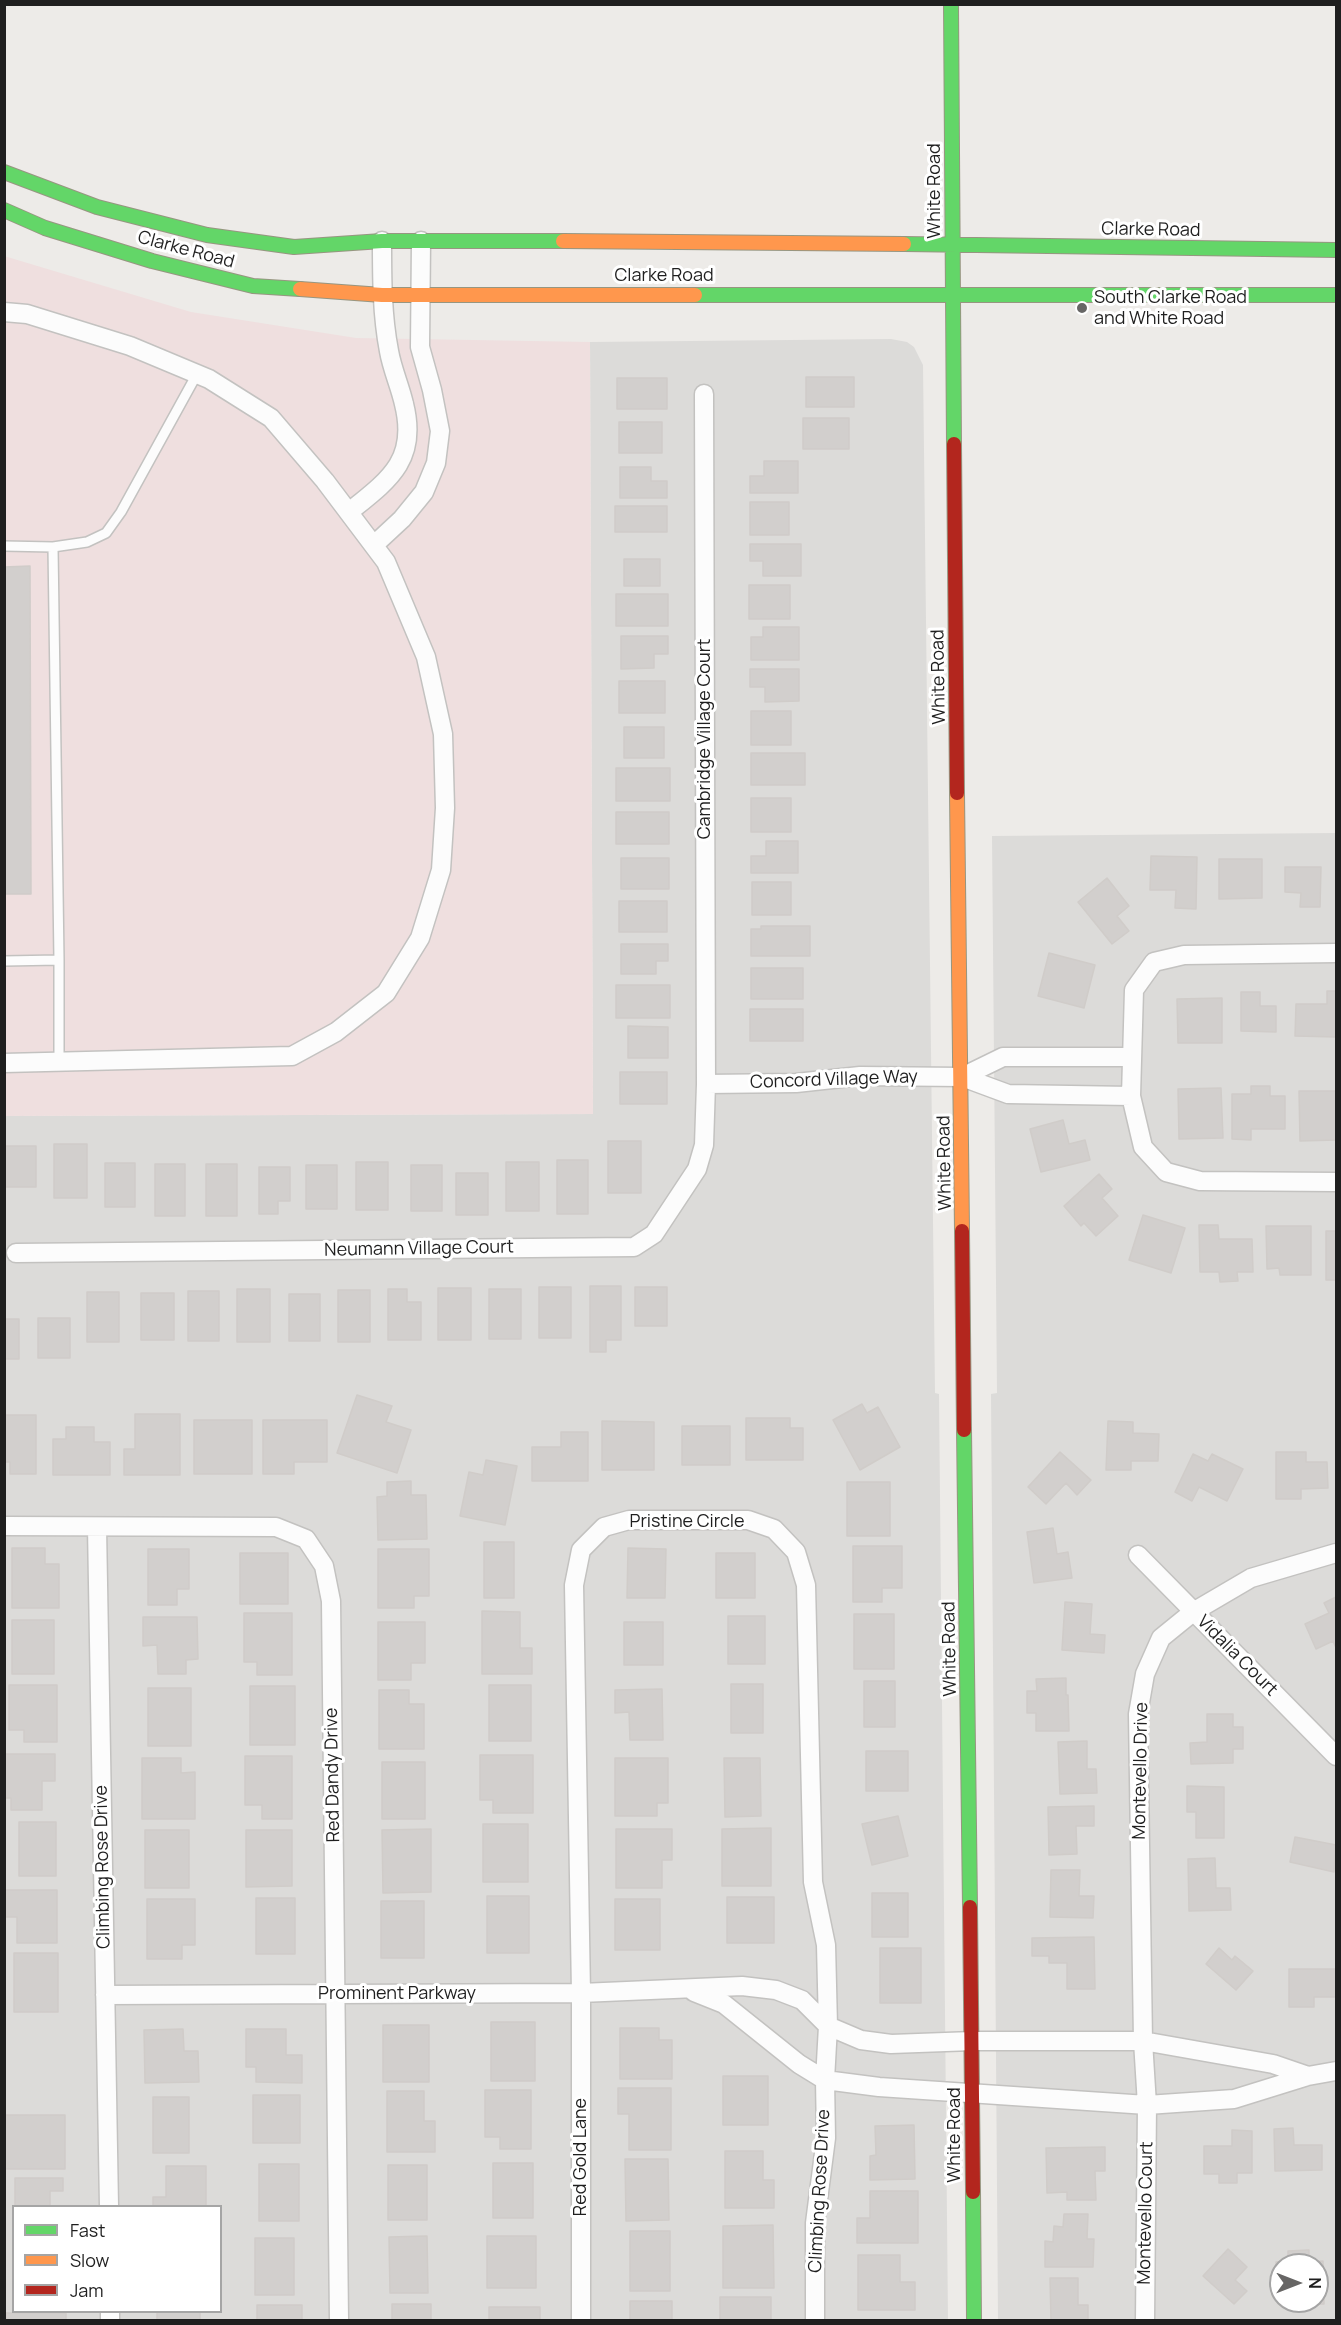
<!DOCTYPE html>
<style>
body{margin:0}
#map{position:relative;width:1341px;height:2325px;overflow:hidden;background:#edebe8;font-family:Manrope,sans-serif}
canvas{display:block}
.frame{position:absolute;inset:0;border:6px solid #1f1f1f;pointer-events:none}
.legend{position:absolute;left:12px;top:2205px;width:210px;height:108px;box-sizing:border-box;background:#fff;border:2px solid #a5a5a5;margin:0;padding:8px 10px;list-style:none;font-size:18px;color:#1f1f1f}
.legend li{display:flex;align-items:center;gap:12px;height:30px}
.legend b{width:30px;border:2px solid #a5a5a5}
.north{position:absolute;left:1269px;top:2253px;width:60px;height:60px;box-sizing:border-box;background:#fff;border:2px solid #a5a5a5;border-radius:50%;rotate:90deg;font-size:16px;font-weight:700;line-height:24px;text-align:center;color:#1f1f1f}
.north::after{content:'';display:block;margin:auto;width:21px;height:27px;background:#676665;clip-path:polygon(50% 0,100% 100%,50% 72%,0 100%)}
</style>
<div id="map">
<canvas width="1341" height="2325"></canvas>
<div class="frame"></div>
<ul class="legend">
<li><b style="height:8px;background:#63d668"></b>Fast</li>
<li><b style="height:8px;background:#ff974d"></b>Slow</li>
<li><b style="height:8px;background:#b3261e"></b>Jam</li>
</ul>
<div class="north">N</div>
</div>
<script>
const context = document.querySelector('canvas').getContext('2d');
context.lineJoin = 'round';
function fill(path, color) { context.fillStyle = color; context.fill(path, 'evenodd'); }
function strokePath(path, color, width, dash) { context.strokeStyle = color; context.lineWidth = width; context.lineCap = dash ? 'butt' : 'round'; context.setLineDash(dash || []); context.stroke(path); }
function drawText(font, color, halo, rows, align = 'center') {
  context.font = font + ' Manrope,sans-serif'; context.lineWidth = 6; context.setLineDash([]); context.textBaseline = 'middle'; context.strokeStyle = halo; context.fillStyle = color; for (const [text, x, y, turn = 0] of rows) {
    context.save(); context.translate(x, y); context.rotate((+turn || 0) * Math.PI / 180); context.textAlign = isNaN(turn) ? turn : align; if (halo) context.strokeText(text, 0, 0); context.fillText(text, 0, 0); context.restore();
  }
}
fill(new Path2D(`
 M891,339l16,3 7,5 9,18 12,1028 4,1 9,926h-943l-1,-1204 589,-2 -3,-772zM14,2206h206v106h-206z
 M1336,833v1487h-338l-7,-926 6,-1 -5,-557zM1281,2265h36v36h-36z`), '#dcdbd9');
fill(new Path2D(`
 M4,256l187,56 165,26 234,4 3,772 -588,2z`), '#efdfdf');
const building = new Path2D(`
 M806,377h48v30h-48z
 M617,378h50v31h-50z
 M803,418h46v31h-46z
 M619,422h43v31h-43z
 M764,461h34v32h-48v-17h14z
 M620,467h31v14h16v17h-47z
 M750,502h39v33h-39z
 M615,506h52v26h-52z
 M750,544h51v32h-38v-15h-13z
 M624,559h36v27h-36z
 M30,566l1,328h-27v-327z
 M749,585h41v34h-41z
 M616,594h52v32h-52z
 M763,627h36v33h-48v-23h12z
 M621,636h47v18h-14v14l-33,1z
 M750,669h49v32l-34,1v-15h-15z
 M619,681h46v32h-46z
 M751,711h40v34h-40z
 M624,727h40v31h-40z
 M751,753h54v32h-54z
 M616,768h54v33h-54z
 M751,798h40v34h-40z
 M616,812h53v32h-53z
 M766,841h32v32h-47v-17h15z
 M1151,856l46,1 -1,52 -21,-1 1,-18h-26z
 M621,858h48v31h-48z
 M1219,859h43v39l-43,1z
 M1285,867h36l-1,40h-20l1,-14 -16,-1z
 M1107,878l22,28 -12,10 12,15 -17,13 -34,-42z
 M752,882h39v33h-39z
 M619,901h48v31h-48z
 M761,926h49v30h-59v-27h10z
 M621,944h47v17h-12v13h-35z
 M1049,953l46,12 -11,43 -46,-12z
 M751,968h52v31h-52z
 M616,985h54v33h-54z
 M1327,991h9v46l-41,-1 1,-32h31z
 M1241,992h19v14h16v26l-35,-1z
 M1222,998v45h-44l-1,-44z
 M750,1009h53v32h-53z
 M628,1026l40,1v31h-40z
 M620,1072h47v32h-47z
 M1251,1086h19v10h15v33h-34v11l-19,-1v-45h19z
 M1221,1088l2,50 -44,1 -1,-50z
 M1299,1091h37v49l-36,1z
 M1063,1120l6,24 16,-4 5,20 -49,12 -11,-43z
 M608,1141h33v52h-33z
 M54,1144h33v54h-33z
 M5,1146h31v41h-31z
 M557,1160h31v54h-31z
 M356,1162h32v48h-32z
 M506,1162h33v49h-33z
 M105,1163h30v44h-30z
 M155,1164h30v52h-30z
 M206,1164h31v52h-31z
 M306,1165h31v44h-31z
 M411,1165h31v46h-31z
 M259,1167h31v34h-12v13h-19z
 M456,1173h32v42h-32z
 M1099,1174l13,15 -10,9 16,18 -22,20 -12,-13 -3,3 -17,-20z
 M1143,1215l42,13 -14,45 -42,-13z
 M1199,1225h19l1,14h33l1,33h-16l1,9 -18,1 -1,-10h-19z
 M1266,1226h45v49h-31l-1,-7 -12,1z
 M1326,1231h10v49h-10z
 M590,1286h31v54h-15v12h-16z
 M539,1287h32v51h-32z
 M635,1287h32v39h-32z
 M438,1288h33v52h-33z
 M237,1289h33v53h-33z
 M388,1289h19v13h14v38h-33z
 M489,1289h32v50h-32z
 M338,1290h32v52h-32z
 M188,1291h31v50h-31z
 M87,1292h32v50h-32z
 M141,1293h33v47h-33z
 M289,1294h31v47h-31z
 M38,1318h32v40h-32z
 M4,1319h15v40h-15z
 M357,1395l35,11 -6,16 25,8 -14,43 -60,-20z
 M862,1404l5,9 11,-6 22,40 -40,23 -27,-50z
 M135,1414h45v61h-56v-26h11z
 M4,1415h32v59h-26v-12h-6z
 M746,1418h44v10h13v32h-57z
 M194,1420h58v54h-58z
 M263,1420h64v42h-33v12h-31z
 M602,1421l52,1v48h-52z
 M1108,1421l25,1v11l26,1 -1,27h-27v9h-25z
 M682,1426h48v39h-48z
 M66,1427h28v15h16v33h-57v-36h13z
 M561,1432h27v49h-56v-34h29z
 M1060,1452l31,28 -14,15 -11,-12 -20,21 -18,-17z
 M1276,1452h30v10h21l1,26 -27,1v10h-25z
 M1193,1454l15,7 4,-7 31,15 -16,32 -28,-14 -7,14 -17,-9z
 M486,1460l31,6 -12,59 -45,-9 9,-44 14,3z
 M411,1481v14h15l1,44 -49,1 -1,-43 10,-1v-14z
 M847,1482h43v54h-43z
 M1053,1528l4,26 11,-2 4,26 -38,5 -7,-51z
 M484,1542h30v56h-30z
 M853,1546h49v42h-20v14h-29z
 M12,1548h33v16h14v44h-47z
 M628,1548l38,1 -1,49h-38z
 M148,1549h41v40h-12v16h-29z
 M378,1549h51v47h-15v12h-36z
 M240,1553h48v51h-48z
 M716,1553h39v45h-39z
 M1336,1597v51l-3,-7 -17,8 -11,-25 24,-11 -5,-10z
 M1065,1602l27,2 -2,30 15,1 -1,18 -42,-3z
 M482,1611l38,1v36h12v26h-50z
 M244,1613h48v62h-35v-13h-13z
 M854,1614h40v55h-40z
 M728,1616h37v48h-37z
 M143,1617h54l1,42 -12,1v14h-28l-1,-29 -14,1z
 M12,1620h42v54h-42z
 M378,1622h47v41h-14v17h-33z
 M624,1622h39v43h-39z
 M1066,1678v17h2l1,36h-33v-18h-9v-22h10l-1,-12z
 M864,1681h31v46h-31z
 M731,1684h32v49h-32z
 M9,1685h48v57h-33v-12h-15z
 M489,1685h42v56h-42z
 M250,1686h45v59h-45z
 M148,1688h43v58h-43z
 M662,1689l1,51h-33l-1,-28 -14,1v-23z
 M379,1690h30v14h15v45h-45z
 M1207,1714h26v13h10v22h-10v14l-42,1 -1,-21 17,-1z
 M1087,1741v28h9l1,24 -37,1 -2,-52z
 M866,1751h42v40h-42z
 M4,1754h51v27h-13v29h-31v-12h-7z
 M480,1755h53v58h-40v-13h-13z
 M245,1756h47v63h-30v-14h-17z
 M142,1758h39v15l14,-1v47h-53z
 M615,1758h53v45h-11v13h-42z
 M724,1758h36l1,58 -36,1z
 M382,1762h43v57h-43z
 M1187,1786l37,1v51h-28v-26h-9z
 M1094,1806v20h-18l1,28 -28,1 -1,-48z
 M898,1816l10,40 -36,9 -10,-41z
 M19,1822h37v54h-37z
 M483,1824h45v58h-45z
 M771,1828v58h-49v-57z
 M431,1829v63l-48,1 -1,-63z
 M616,1829h56v31h-10v28h-46z
 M145,1830h44v58h-44z
 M246,1830h46v56l-46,1z
 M1295,1837l41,8 -2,27 -44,-10z
 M1215,1858l1,30h14l1,22 -42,1 -1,-52z
 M1051,1870h29l-1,26h15l-1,22 -43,-1z
 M4,1890h53v53h-40v-26h-13z
 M872,1893h36v44h-36z
 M487,1896h42v57h-42z
 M727,1897h47v46h-47z
 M256,1898h39v56h-39z
 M147,1899h48v46h-13v14h-35z
 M615,1899h45v51h-45z
 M381,1901h43v57h-43z
 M1094,1937l1,52h-28v-26h-18v-7h-17v-18z
 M880,1948h41v55h-41z
 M1219,1948l13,12 3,-4 18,15 -17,19 -30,-26z
 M14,1953h44v59h-44z
 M1289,1969h47v28h-22v10h-25z
 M491,2022h44v59h-44z
 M383,2025h46v57h-46z
 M620,2028h39v12h13v39h-52z
 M183,2029l1,22h14l1,31 -54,1 -1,-53z
 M246,2029h40v26h16v28l-46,-1v-15h-10z
 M723,2076h45v49h-45z
 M618,2088h53v62h-42v-36h-11z
 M485,2090h46v59h-31v-12h-15z
 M387,2091h37v30h11v31h-48z
 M253,2095h47v48h-47z
 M153,2097h36v56h-36z
 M4,2115h61v54h-61z
 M914,2125l1,54 -45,1v-24l6,-1 -1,-29z
 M1293,2128l1,17h28v25l-47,1 -1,-42z
 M1232,2130l20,1v42h-15v10h-18v-9h-15v-28h28z
 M1105,2147v24h-10l1,29h-29v-8l-20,1 -1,-45z
 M725,2151h38v29h11v28h-49z
 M625,2159h43l1,61 -43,1z
 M493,2163h40v55h-40z
 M259,2164h40v57h-40z
 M388,2165h39v55h-39z
 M166,2166h40v40h-53v-9h13z
 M15,2178h48v13h-13v15h-35z
 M870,2191h48v52h-61v-25h13z
 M1064,2214h24l-1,25h7l-1,28h-48v-26l8,1 1,-16 9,1z
 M773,2225l1,63h-51v-62z
 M630,2231h40v60h-40z
 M427,2236l1,57h-38l-1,-56z
 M487,2236h49v52h-49z
 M255,2238h39v57h-39z
 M1228,2249l19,18 -12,13 12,11 -13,13 -31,-28z
 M1309,2250v12l14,-1 1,43h-20v-3h13v-36h-36v22h-5v-25l12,-1v-10z
 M858,2255h42v27h15v28h-57z
 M1050,2278h28v27h10v15h-37z
 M720,2297h51v23h-51z
 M630,2301h42v19h-42z
 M392,2304h39v16h-39z
 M257,2305h45v15h-45z
 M489,2307h51v13h-51z
 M157,2312h43v8h-43z
 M6,2313h60v7h-60z`);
fill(building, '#d2cfcd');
strokePath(building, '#d0ccc9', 1.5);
const lane = new Path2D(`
 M4,546l49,1 6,413
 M53,547l34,-5 19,-9 15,-21 76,-138
 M4,961l55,-1v101`);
const street = new Path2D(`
 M4,312l23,2 103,32 79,33 62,39 54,63 61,81 40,95 17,77 2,74 -4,62 -21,68 -34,55 -50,39 -44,24 -288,7
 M349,512c40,-32 69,-52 55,-108 -4,-18 -12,-35 -15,-53 -7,-36 -7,-73 -7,-110
 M374,545l28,-26 22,-27 12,-29 4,-32 -8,-41 -12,-43 1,-106
 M1336,953l-152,2 -30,7 -20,28 -3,106 12,51 23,25 34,9 136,1
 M962,1077l41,-20h128
 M706,1084l90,-1 64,-7 102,1 46,17 123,2
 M16,1253l618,-6 20,-13 43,-65 7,-24 2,-61 -2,-690
 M4,1526l272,1 30,12 18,27 7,35 8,719
 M97,1527l12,679
 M1138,1555l198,201
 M694,1992l30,12 75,60 26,16 54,7 268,18 87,-6 74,-23 28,-5
 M105,1995l476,-2 161,-7 34,4 26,10 26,26 33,14 30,4 82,-3h170l130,23 35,12
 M110,2312v8
 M581,2320v-327l-7,-408 7,-35 23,-23 25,-7h119l26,9 22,23 10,33 7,297 13,63 2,81 -3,54 1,58 -11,85v97
 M1145,2320l2,-215 -4,-64 -5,-327 7,-40 16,-36 32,-26 58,-34 85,-25`);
const fast = new Path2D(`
 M951,4l3,440
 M4,172l93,35 110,28 87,12 88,-6h181
 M4,210l41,18 107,33 101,25 47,3
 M904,244l432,6
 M695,295h641
 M964,1430l6,477
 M973,2192l1,128`);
const slow = new Path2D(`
 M563,241l341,3
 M300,289l82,6h313
 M957,793l5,438`);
const jam = new Path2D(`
 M954,444l3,349
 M962,1231l2,199
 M970,1907l3,285`);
strokePath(lane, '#c3c2c0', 12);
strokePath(street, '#c3c2c0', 21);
strokePath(fast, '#979681', 16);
strokePath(slow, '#979681', 16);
strokePath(jam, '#979681', 16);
strokePath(lane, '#fcfcfc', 9);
strokePath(street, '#fcfcfc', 18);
strokePath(fast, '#63d668', 14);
strokePath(slow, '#ff974d', 14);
strokePath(jam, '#b3261e', 14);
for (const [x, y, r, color] of [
 [1082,308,6,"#676665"]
]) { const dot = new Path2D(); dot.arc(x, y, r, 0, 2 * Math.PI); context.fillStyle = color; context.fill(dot); strokePath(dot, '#fff', 2); }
drawText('18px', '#1f1f1f', '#fff', [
 ["White Road",935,191,-90],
 ["Clarke Road",1151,230,1],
 ["Clarke Road",186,250,15],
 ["Clarke Road",664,276],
 ["White Road",939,677,-91],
 ["Cambridge Village Court",705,739,-90],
 ["Concord Village Way",834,1080,-2],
 ["White Road",945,1163,-91],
 ["Neumann Village Court",419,1249,-1],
 ["Pristine Circle",687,1522],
 ["White Road",950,1649,-91],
 ["Vidalia Court",1237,1656,45],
 ["Montevello Drive",1141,1771,-89],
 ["Red Dandy Drive",333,1775,-91],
 ["Climbing Rose Drive",103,1867,-91],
 ["Prominent Parkway",397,1994],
 ["White Road",955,2135,-90],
 ["Red Gold Lane",581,2157,-90],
 ["Climbing Rose Drive",820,2191,-87],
 ["Montevello Court",1146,2213,-89]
]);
drawText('18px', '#1f1f1f', '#fff', [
 ["South Clarke Road",1094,298],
 ["and White Road",1094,319]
], 'left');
</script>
